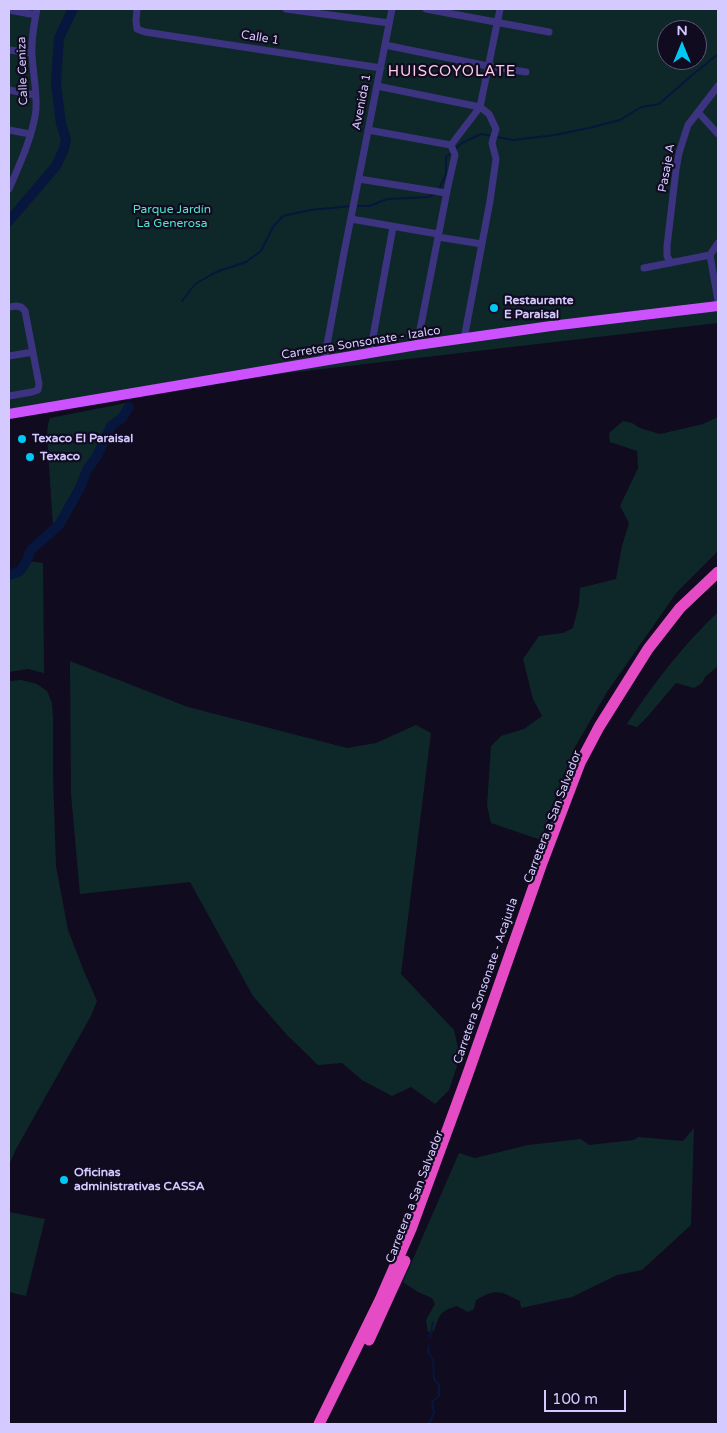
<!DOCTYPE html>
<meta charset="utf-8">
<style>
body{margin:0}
#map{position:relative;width:727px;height:1433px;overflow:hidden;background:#100b1f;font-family:"Varela Round",sans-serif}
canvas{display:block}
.frame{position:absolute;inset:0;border:10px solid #d4caff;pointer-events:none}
.north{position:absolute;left:657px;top:20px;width:50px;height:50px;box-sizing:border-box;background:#100b1f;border:1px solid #5e5779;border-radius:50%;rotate:0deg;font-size:14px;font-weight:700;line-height:20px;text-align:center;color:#d4caff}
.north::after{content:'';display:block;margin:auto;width:18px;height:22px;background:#00c8f5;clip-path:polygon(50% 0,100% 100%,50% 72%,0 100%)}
.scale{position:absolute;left:544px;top:1390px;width:82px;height:22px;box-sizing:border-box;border:2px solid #d4caff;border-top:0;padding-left:6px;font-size:15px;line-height:18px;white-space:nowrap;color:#d4caff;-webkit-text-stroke:4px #100b1f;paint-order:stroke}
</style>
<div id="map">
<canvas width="727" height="1433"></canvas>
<div class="frame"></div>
<div class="north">N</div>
<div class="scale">100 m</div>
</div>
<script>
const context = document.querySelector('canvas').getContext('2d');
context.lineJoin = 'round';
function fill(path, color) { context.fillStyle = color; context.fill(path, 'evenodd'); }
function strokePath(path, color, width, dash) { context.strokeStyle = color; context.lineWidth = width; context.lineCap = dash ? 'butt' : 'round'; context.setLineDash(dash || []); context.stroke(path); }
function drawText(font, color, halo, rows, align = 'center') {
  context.font = font + ' "Varela Round",sans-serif'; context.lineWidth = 4.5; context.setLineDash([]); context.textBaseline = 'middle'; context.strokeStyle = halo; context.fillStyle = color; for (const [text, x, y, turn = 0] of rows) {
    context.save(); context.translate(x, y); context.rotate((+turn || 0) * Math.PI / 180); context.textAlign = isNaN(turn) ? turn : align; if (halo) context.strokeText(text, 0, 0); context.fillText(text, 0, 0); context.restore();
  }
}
fill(new Path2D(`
 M9,9h709v314l-516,60 -193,34zM667,30h30v30h-30z
 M126,403l-6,14 -11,8 -12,30 -11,15 -7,18 -26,38 -6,-91 1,-11 2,-6z
 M718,417v134l-41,41 -70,100 -32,55 -16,40 -18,53 -50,-17 -4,-17 4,-60 10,-10 23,-7 18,-13 -9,-17 -10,-40 16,-23 24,-3 10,-5 6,-24 1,-16 36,-9 6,-33 7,-23 -9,-17 18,-38 -1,-17 -27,-9 -1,-9 14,-12 9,2 8,5 20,6 43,-10z
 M22,560l21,3 1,110 -16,-4 -19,3v-100l8,-3z
 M718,612v54l-13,11 -3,6 -8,5 -18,-5 -28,33 -11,11 -10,-3c26,-40 56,-79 91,-112z
 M70,661l118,46 159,41 29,-5 40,-18 15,8 -30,241 53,56 6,27 -11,33 -14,14 -24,-17 -19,9 -30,-16 -20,-17 -24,2 -31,-30 -34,-39 -63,-114 -110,12 -9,-100z
 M21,680l16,4 10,7 5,12 1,15v57l3,91 12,64 15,39 14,32 -6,15 -75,133 -7,16v-484z
 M694,1128l-3,97 -49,45 -25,5 -45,22 -51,11 -1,-7c-20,-10 -24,-13 -44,-1l-2,9 -6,3 -11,-6c-17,5 -18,9 -23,25l-6,1 -2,-12 9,-16 -3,-6 -14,-6 -15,-10 56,-129 16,5 53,-13 53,-6 8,6 45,-5 4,-3 45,4z
 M9,1212l36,7 -19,77 -17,-4z`), '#0e282a');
strokePath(new Path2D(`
 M497,137l16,3 42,-5 34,-7 31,-8 21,-13 18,-3 32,-28 27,-22
 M455,149l7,-6 19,-9 12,2
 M439,189l7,-15v-17l5,-4
 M356,206h14l17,-7 41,-2 7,-3
 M182,301l13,-17 21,-12 30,-10 15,-11 12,-24 10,-11 27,-6 42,-4
 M430,1337l3,-15
 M429,1424l5,-11 -2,-11 7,-6v-11l-5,-6 -1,-19 -5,-8 1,-6`), '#07163d', 2);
strokePath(new Path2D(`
 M9,221l47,-55 8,-17 2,-10 -5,-15 -5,-41 3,-45 14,-29
 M9,575l11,-4 7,-11 4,-10 28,-25 21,-37 7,-18 10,-14 14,-30 11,-8 7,-11`), '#07163d', 10);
strokePath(new Path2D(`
 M137,9l-1,12 1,8 8,3 236,36
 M286,9l103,14
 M426,9l123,23
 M9,10l27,5
 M385,45l103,21 38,6
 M9,50l22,3
 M377,86l103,21 9,7 7,15 -4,14 4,16 -6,42 -26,138
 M9,90l26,5
 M698,112l20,22
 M9,130l21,4
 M368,130l83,15
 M359,179l87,14
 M9,189c10,-23 25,-56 27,-80 1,-18 -3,-36 -4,-54 -1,-16 2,-31 5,-46
 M351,219l87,15
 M438,237l44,7
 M710,255l8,46
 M671,263l-4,-7v-10l9,-76 3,-17 7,-22 2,-6 30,-39
 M644,268l66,-13 8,-12
 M9,307l7,-1 5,1 4,4 14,73 -1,6 -6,2 -23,4
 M417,345l31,-159 7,-31 -4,-10 29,-38 20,-98
 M370,353l23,-126
 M9,356l24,-4
 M324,361l19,-103 49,-249`), '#3d3481', 7);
strokePath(new Path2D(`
 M9,414l408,-69 134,-19 167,-20`), '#cc51ff', 10);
strokePath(new Path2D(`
 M369,1340l36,-79
 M319,1424l61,-124 31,-71 55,-150 76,-216 38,-100 19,-36 49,-78 32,-41 38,-36`), '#e64bc6', 11);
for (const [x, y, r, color] of [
 [494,308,5,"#00c8f5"],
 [22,439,5,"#00c8f5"],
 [30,457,5,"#00c8f5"],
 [64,1180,5,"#00c8f5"]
]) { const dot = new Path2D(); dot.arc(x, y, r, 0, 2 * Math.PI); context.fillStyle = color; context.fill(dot); strokePath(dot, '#100b1f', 2); }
drawText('12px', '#d4caff', '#100b1f', [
 ["Calle 1",260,38,9],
 ["Calle Ceniza",23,71,-92],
 ["Avenida 1",362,102,-79],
 ["Pasaje A",667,168,-80],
 ["Carretera Sonsonate - Izalco",361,343,-9],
 ["Carretera a San Salvador",553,817,-69],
 ["Carretera Sonsonate - Acajutla",486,981,-71],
 ["Carretera a San Salvador",415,1197,-69]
]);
drawText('12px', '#51e4cb', '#100b1f', [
 ["Parque Jardín",172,210],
 ["La Generosa",172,224]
]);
drawText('bold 12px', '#d4caff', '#100b1f', [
 ["Restaurante",504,301],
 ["E Paraisal",504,315],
 ["Texaco El Paraisal",32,439],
 ["Texaco",40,457],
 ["Oficinas",74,1173],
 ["administrativas CASSA",74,1187]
], 'left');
context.letterSpacing = '1px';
drawText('15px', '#ffcce8', '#100b1f', [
 ["HUISCOYOLATE",452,72]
]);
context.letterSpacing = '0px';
</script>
